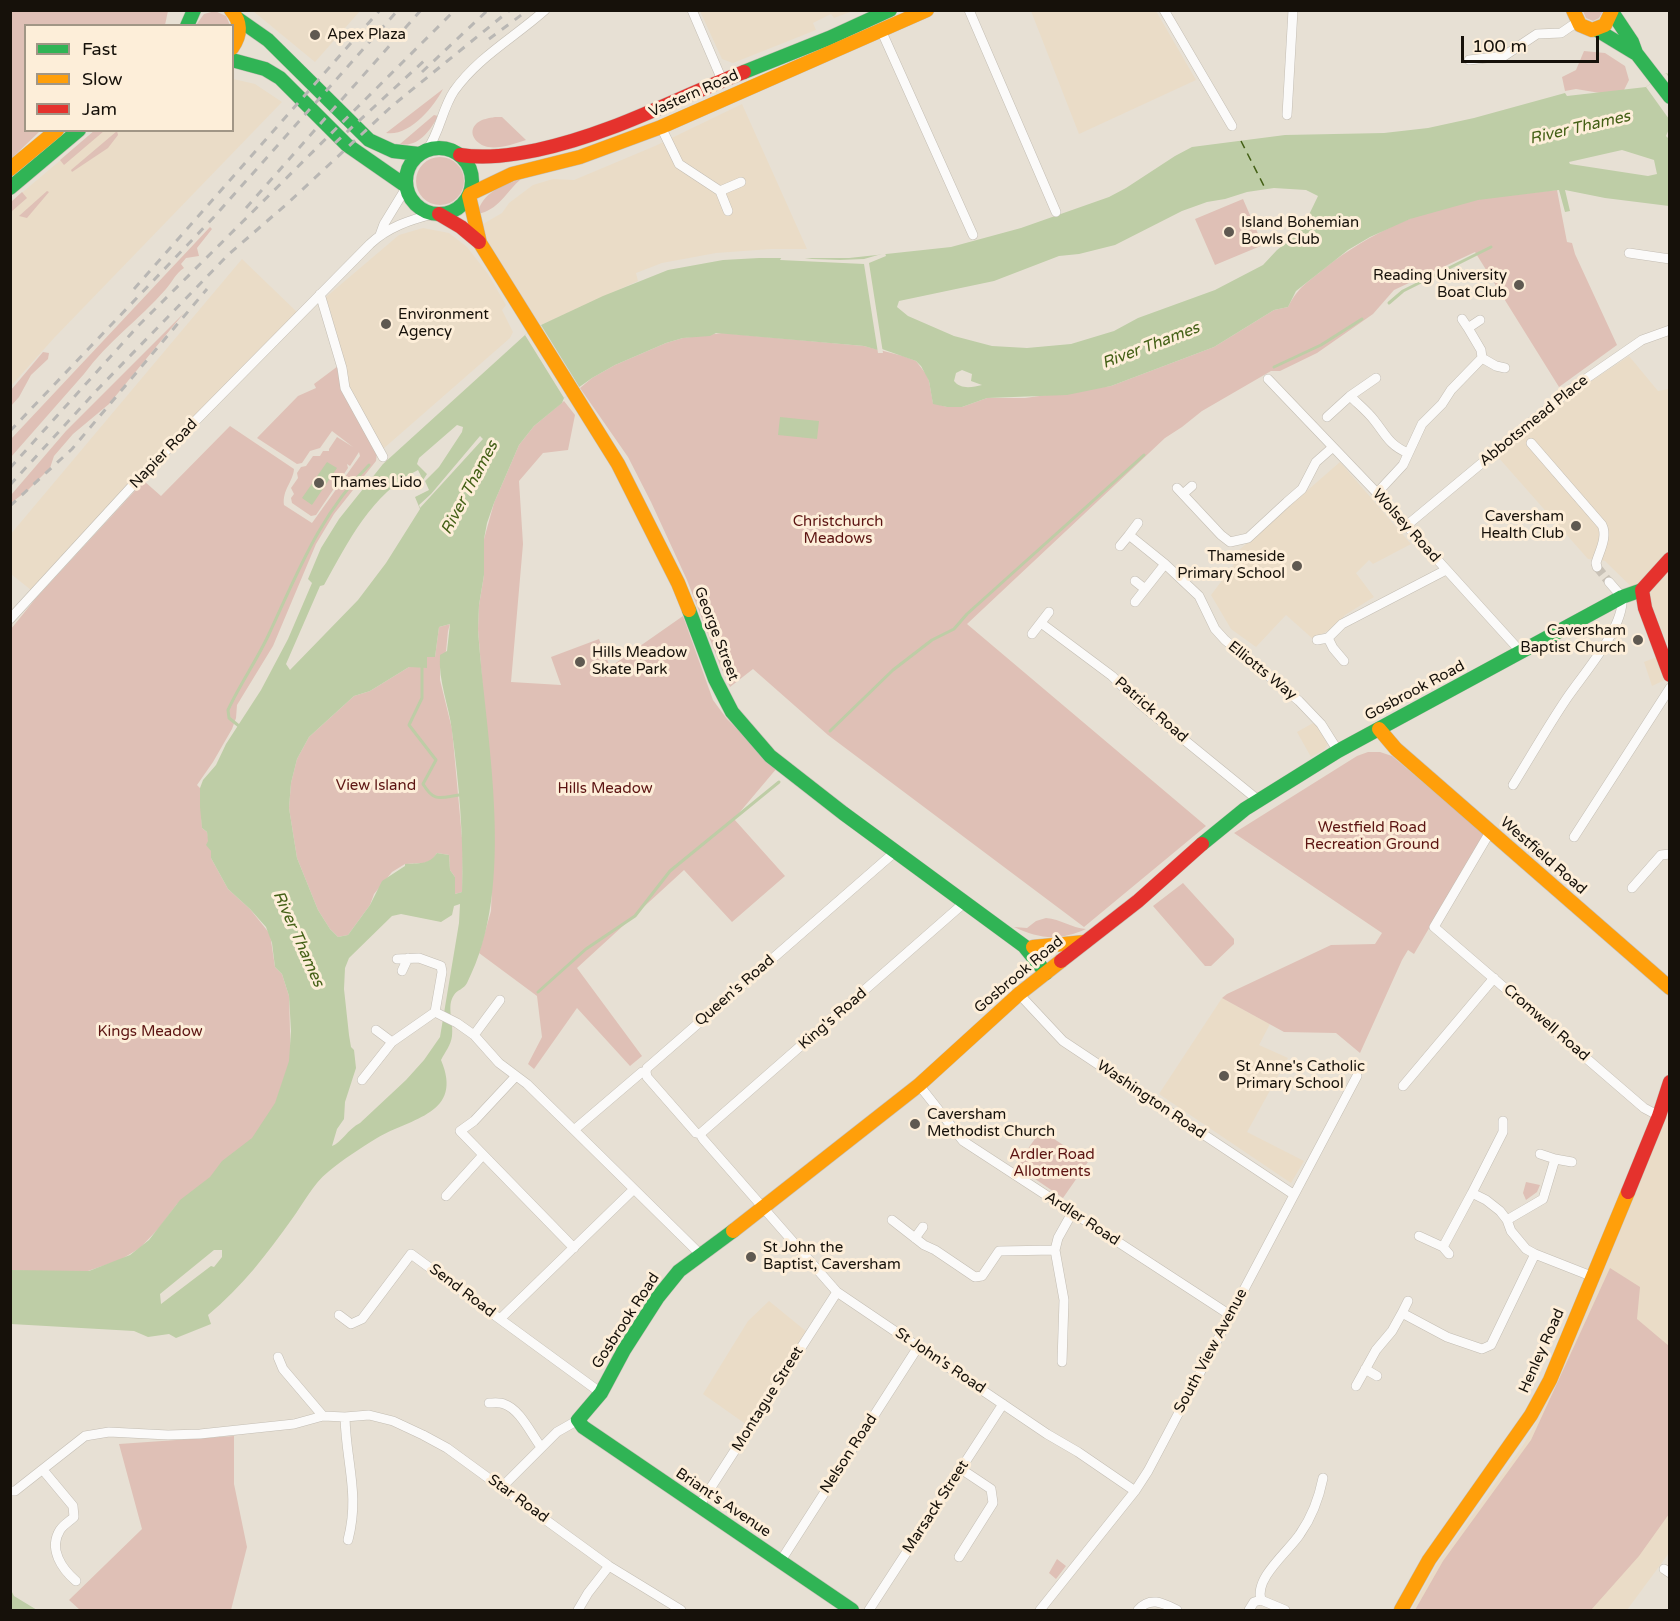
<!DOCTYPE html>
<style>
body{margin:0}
#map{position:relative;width:1680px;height:1621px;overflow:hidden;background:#e7e0d4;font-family:"Varela Round",sans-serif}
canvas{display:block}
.frame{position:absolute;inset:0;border:12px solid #16110a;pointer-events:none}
.legend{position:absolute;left:24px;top:24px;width:210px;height:108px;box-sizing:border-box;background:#fdeed9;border:2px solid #a19686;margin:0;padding:8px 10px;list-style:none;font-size:18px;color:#16110a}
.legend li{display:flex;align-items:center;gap:12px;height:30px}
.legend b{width:30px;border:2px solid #a19686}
.scale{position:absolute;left:1461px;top:36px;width:138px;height:27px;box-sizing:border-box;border:3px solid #16110a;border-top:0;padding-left:8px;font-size:18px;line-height:21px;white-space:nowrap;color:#16110a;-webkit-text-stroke:4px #fdeed9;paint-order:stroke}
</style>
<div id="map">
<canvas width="1680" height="1621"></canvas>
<div class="frame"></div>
<ul class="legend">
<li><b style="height:8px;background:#30b455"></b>Fast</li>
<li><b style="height:8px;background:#ff9f0a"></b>Slow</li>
<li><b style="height:8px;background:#e5322d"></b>Jam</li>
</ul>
<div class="scale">100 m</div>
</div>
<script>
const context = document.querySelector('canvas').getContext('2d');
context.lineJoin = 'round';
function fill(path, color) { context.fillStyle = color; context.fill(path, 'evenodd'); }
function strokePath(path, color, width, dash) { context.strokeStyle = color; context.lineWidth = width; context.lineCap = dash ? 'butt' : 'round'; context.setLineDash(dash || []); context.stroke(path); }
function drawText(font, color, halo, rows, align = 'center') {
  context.font = font + ' "Varela Round",sans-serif'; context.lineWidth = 6; context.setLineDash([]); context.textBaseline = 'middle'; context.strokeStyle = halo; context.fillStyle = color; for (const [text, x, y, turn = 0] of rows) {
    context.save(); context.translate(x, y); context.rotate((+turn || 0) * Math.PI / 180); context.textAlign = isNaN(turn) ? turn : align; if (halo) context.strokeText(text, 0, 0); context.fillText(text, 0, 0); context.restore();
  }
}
fill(new Path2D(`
 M253,11h107l-45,51z
 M700,11h153l-19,7 -3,-4 -18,9 3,7 -83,33 -11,-4z
 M1031,11h125l40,69 -117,54z
 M233,79l22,5 27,18 -228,236 -43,48v-184l84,-71 137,-1z
 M742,104l65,145h-36l-55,4 -54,10 -26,10 2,8 -97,44 -32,-45 -20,-36 -6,-20 19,-11 7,-10 24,-18 20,-6 21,1 81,-34z
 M423,228l26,5 18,14 21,27 18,31 -4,5 11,22 -3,6 -127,111 -36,-61 -4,-32 -17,-59 73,-62z
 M242,259l56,54 -267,277 -20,-16 -1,-39z
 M1629,356l29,35 11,-2v259l-16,-40 -48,-47 -17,-2 -90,-102 80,-67z
 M1340,462l71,82 -38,20 -4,-4 -13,13 18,24 -29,18 -12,13 -20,11 -27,-24 -30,32 -25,-18 -20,-34 30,-40 -3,-4z
 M1669,652v26l-17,8 -8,-24z
 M1315,722l13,22 -4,6 -13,7 -14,-25z
 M1222,998l48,26 -11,21 29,13 -41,74 57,29 -13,22 -132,-89z
 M1669,1110v443l-42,57h-216l28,-49 85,-117 32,-59z
 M769,1301l38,31 -60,93 -44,-31 45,-73z`), '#eadcc7');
fill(new Path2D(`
 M11,11h157l-3,14 -139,1v104l14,1 -29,28z
 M215,11l11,5 4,9h-34l8,-11z
 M1583,11h20l-4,7 -6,3 -7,-3z
 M1584,51l21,2 20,13 4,14 -6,12 -17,2 -30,-5 -11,2 -3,-14 14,-7z
 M443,89c-9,18 -34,48 -57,44z
 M434,115l4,1c-7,14 -20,32 -38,28z
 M495,117h7l24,23c-12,4 -26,9 -38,7 -11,-2 -22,-14 -11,-24 5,-4 12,-5 18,-6z
 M95,130l9,1 -40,34 -4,-5z
 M117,131l1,4 -10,13 -36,24 -1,-2z
 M416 181a24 24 0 1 1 48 0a24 24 0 1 1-48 0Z
 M521,179c-15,13 -23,32 -44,35 6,-22 24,-28 44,-35z
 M1557,190l10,52 5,1 3,11 42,91 -58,42 -84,-135 -81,38 -21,24 -56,39 -37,18h-9l-69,40 -20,16 -17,11 -198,186 239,202 -122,101 -256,-192 -75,-66 -23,18 -10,-22 -33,-85 -36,-78 -23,-45 -48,-69 12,-10 23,-13 51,-22 17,-5 39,-5 142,13 39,10 13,5 10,13 3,7 4,22 14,4h15l25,-9h38l86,-12 103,-39 60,-37 14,-3c10,-20 20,-25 37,-39 44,-35 99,-60 155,-69 25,-4 52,-6 77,-9z
 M47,191l2,1 -22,26 -8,-2z
 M22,192l5,6 -16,14v-10z
 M1243,199l20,46 -48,20 -20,-46z
 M210,227l2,2 -15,19 2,8 -13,2 -5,6 3,4c-9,6 -11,13 -18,21 -26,30 -59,53 -82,85l-73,83v-18z
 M184,313l-75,91 -36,30 -19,22 -4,12 -22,22 -17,13v-8l55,-64z
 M43,352l6,1 -1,6 -17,16 -12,22 -8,9v-16z
 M338,366l39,87 -1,8 -42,53 -18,30 -43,102 -36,59 -1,13 -4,11 -19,33 -16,23 3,3 2,40 5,4 4,19v7l17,31 22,20 20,25 5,33 7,7 7,22 2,70 -5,6 -15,45 -40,48 -54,39 -18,24 -19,20 -20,12 -32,11 -2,4 -75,-5v-641l25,-31 108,-117 17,15 69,-70 64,43c-1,13 -12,21 -10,36l28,18 48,-67 -1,-4 -9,14 -3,-2 1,4 -32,47 -5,1 -19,-13 -1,-5 3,-4 -3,-6 7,-10 -1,-5 4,-6 5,-1 7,-10h7l3,-5h6v-2l8,-12 16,10 -21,-16 -12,17 -10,3 -8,12 -5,1 -40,-26 41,-42 18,-8 -2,-4z
 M564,401l11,14 -7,35 -25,3 -24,28 4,63 -12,138 50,3 -10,-28 48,-18 11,28 73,-51 30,84 14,19 50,49 -43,51 51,57 -53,46 -48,-52 -107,98 65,88 -12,10 -53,-58 -43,61 -6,-5 14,-27 -5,-41 -58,-43 12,-42 3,-77 -16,-205 1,-24 5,-30v-36l10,-36 25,-58 15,-19z
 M450,624l-2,7 -2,20 -6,17v12l12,49 11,120 -1,43 -7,2v-17l-5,-7 -1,-15 -12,-2 -5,7 -8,3 -19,1 -13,8 -18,22 -4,11 -22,30 -10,2 -8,-8 -12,-19 -21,-52 -8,-50 2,-25 6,-24 12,-22 45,-41 16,-5 39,-24h13l5,-10h8l4,-30z
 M1368,752h12l12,4 92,78 -70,120 -6,-4 -6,10 -42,93 -24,-20 -52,-1 -62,-34 5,-4 104,-49 44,-1 7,-11 -148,-100 123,-77z
 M1183,883l51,56v5l-23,22h-6l-52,-60z
 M1046,918c15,1 25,10 40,11 -26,12 -47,10 -72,-2l13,1 9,-7z
 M1041,1130l47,32 -25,36 -47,-32z
 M1526,1182l14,3 -3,7 -11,8 -3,-7z
 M1610,1268l30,19 -3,32 32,27v168l-30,42 -48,54h-176l28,-49 88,-121z
 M234,1436v48l13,63 -16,63h-151l-11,-10 73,-71 -23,-85z
 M1057,1559l9,7 -10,13 -7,-6z`), '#dfc0b6');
fill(new Path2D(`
 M1666,73l3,1v55l-3,7 4,4 -1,66 -64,-8 -40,-8 5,21 -5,1 -6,-22 -81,10 -68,19 -40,18 -22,13 -52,41 -8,16 -14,3 -60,37 -103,39 -44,9 -80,3 -25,9h-15l-14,-3 -4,-23 -8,-15 -5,-5 -34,-12 -4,1 -14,-4 -148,-13 -6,3 -27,2 -17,5 -51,22 -23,13 -28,20 -2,5 -28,23 -15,19 -25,58 -7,20 -3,16v36l-5,30 -1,24c7,108 40,255 -11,354 -3,6 -10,7 -13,12 -8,11 0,28 -2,41 -1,9 -7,16 -11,24 23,54 -30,58 -64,78 -16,10 -35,22 -49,34 -15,12 -25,32 -36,47 -25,35 -50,68 -84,96l3,9 -35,14 -7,-4 -21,3 -14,-6 -123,-7v-54l78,1 41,-16 19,-15 31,-40 30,-23 12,-16 30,-23 23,-35 14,-42 2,-30 -2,-35 -7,-22 -7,-7 -3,-24 -6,-16 -16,-18 -22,-20 -17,-31v-7l-5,-6 2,-4 -1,-9 -5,-4 -2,-21v-19l3,-8 13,-15 10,-21 35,-54 27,-51 24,-56 -4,-4 13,-31 18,-29 44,-55 142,-129 16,-10 62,-29 65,-26 55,-10 36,-2h90l102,-11 70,-19 88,-31 17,-9 49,-32 17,-9 93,-12 99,-2 44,-5 46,-10 91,-25 2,3 79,-9zM1622,150l32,10 3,14 -9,2 -78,-12 -1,-2zM1274,188l32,2 12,6 -13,27 -11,14 -17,13 -14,15 -48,25 -77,28 -24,13 -43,13 -44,4 -35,-2 -38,-10 -46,-20 -11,-9 2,-6 95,-20 65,-25 20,-2 36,-9 67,-34 25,-9 18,-3 22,-7zM962,370l10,4 -1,7 11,4c-9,2 -21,5 -28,-4l2,-8zM457,425l6,2 -1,5 -23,35 -14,14 4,9 -14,7 5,12 -34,54 -28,37 -68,70 -4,-6 34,-78 4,-1c24,-43 48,-92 94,-115l5,10 4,-6 -10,-10 2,-6zM450,624l-3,27 -7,4c-2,26 9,50 12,76 7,54 12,107 10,161l-7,2v-17l-5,-7 -1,-15 -12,-2c-8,12 -19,10 -32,11v2l-23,15 -12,24 -22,30 -10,2 -8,-8 -12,-19 -21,-52 -8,-50 2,-25 6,-24 12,-22 45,-41 16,-5 39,-24 18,1v-11h8l4,-30zM460,904l-1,19 -19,114 -16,23 -18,20 -46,43c-12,6 -19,20 -28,23l5,-17 7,-10 1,-17 11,-34 -2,-18 -3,-3 -2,-12 -5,-46 1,-21 4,-10 43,-42 9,-2 40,8 11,-7 2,-9zM214,1250h8v7l-8,10 -3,-1 -50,38 -1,-10z
 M780,417l39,4 -2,18 -39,-4z
 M327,462l10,6 -25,37 -10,-7z
 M11,1590l3,6 23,14h-26z`), '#becda6');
fill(new Path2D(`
 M1666,73l3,5v41l-23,-32z
 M885,253l1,3 -17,7 14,90h-5l-14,-89 -84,-4 3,-5 29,4 28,1 24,-1z
 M541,325l39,63 -16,10 -39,-63z
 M480,436l3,3 -63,69 -1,-3 12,-11z`), '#e7e0d4');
strokePath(new Path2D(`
 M1389,303l14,-12 88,-44
 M1274,367l47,-22 41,-26
 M422,667v31l-13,27 27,35 -13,24c11,18 16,14 36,11
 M239,726l-10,-8 -1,-8c12,-26 29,-50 41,-76 29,-62 51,-120 100,-169
 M830,731l63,-61 39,-30 22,-11 13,-15 177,-159
 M538,992l48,-43 49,-33 35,-45 109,-89`), '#becda6', 3);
strokePath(new Path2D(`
 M1241,141l25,49`), '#446016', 1.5, [8, 6]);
strokePath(new Path2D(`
 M1597,567l12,15`), '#c8c1b6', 9, [9, 4.5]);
const street = new Path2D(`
 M692,10l30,70
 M969,10l87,202
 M1164,10l68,116
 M881,30l92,205
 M1469,60l35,-4 33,-22 24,-1 16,-11
 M1287,115l6,-105
 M661,127l18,37 41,27 8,20
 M427,150c13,-18 15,-41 27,-59 24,-34 61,-54 91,-81
 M720,191l21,-9
 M380,235l4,-11 22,-36
 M1629,253l41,6
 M320,294l22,74 3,20 38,69
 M1462,319l6,9 12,-8
 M1468,328l13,22 1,8
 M1268,379l109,114 144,159
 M1350,396c8,8 17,15 24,24 12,15 15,25 34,33
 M1327,417l23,-21 26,-18
 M1531,443l71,82c6,12 -3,27 -6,38l1,4
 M1177,488l44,47 9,7 18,-4 39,-36 15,-13 14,-27 17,-15
 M1377,493l26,-28 19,-41 20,-20 9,-14 31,-32 14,8 9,2
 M1183,494l9,-8
 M1406,526l165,-137 71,-49 28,-10
 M1129,535l9,-12
 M1120,546l9,-11 36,29 34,32 16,33 10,11 74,61 22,23 17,27
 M1135,581l10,8
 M1135,602l30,-38
 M10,619l135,-147 225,-228c18,-17 40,-24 63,-30
 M1041,623l71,53 27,27 119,97
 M1032,634l17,-22
 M1328,638l5,10 11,13
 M1317,640l11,-2 14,-14 104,-54
 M1513,785c18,-29 35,-59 54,-87 17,-25 58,-71 55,-101l-13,-15
 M1490,832l-56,95 210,181 15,8
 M1574,837l96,-149
 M1632,888l29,-33 9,-1
 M397,959l22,-1 22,8 1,6 -7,40
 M402,971l6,-13
 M1019,994l44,47 230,153
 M376,1030l16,12
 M474,1035l26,-35
 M646,1072l1,5 49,56 4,1 3,5 134,153 210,142 31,18 57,39
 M516,1076l-42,45 -14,10 114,117
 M362,1080l30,-38 43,-30 22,11 17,12 25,28 28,21 47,46 126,124
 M919,1085l44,56 267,174
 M1403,1086l91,-108
 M574,1130l68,-58h4l1,-4 249,-217
 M700,1134l264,-231
 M1540,1154l15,5
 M1472,1193l31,-61v-11
 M446,1196l37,-41
 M892,1220l32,25 11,5 40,27 7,-1 17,-25 56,-1
 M1507,1220l36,-21 12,-40 17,3
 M1419,1236l24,11
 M915,1238l8,-11
 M1449,1254l-6,-7 29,-54 14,7 14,11 7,9 4,11 15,18 9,5 56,22
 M1402,1313l6,-12
 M339,1315l12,9 11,-5 49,-65 190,139
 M500,1319l134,-130
 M278,1357l5,12 40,47
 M1062,1362l2,-62 -9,-50 3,-12 14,-25
 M1365,1369l12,7
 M1356,1386l20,-36 16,-19 10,-18 45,24 35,12 9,-4 44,-91
 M489,1403c4,0 11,-1 15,1 16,5 27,30 37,43
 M345,1417c1,46 15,77 3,123
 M43,1470l30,36 1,11c-4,4 -11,8 -14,13 -12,19 2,39 16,51
 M502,1487l55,-55 21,-12
 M10,1491h5l70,-55 24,-4 59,3 32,-1 94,-10 29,-8 22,1 24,-2 24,6 30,14 24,13 162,118 72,44
 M699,1506l138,-214
 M959,1557l34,-54 -2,-14 -30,-20
 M780,1562l138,-215
 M1664,1569l6,4
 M1261,1600c-7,-22 28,-49 39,-66 12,-17 19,-36 23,-56
 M578,1610l10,-17 21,-27
 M869,1610l134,-206
 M1040,1610l95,-119 13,-20 209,-395
 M1138,1610c12,-14 25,-7 39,0
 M1249,1610l5,-8 7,-2 24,10`);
const fast = new Path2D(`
 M1612,12l20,30 4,11 34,44
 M238,19l30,21 101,100 24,11 26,3
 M187,26l7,-16
 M1597,30l38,23
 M232,60l33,9 15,9 67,67 59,41
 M744,72l85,-34 61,-28
 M406 181a33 33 0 1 1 66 0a33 33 0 1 1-66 0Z
 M10,188l69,-58
 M689,610l26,69 17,33 38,44 73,57 181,133 22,27
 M1202,844l43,-35 93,-58 284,-154 20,-7
 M733,1231l-54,40 -21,26 -34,53 -23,43 -23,27 5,7 269,183`);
const slow = new Path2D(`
 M231,10c11,13 10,25 1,38
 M1573,10l7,15 12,5 13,-5 7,-15
 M10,169l47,-39
 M470,194l42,-20 68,-17 81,-30 266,-117
 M469,196l11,47 138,221 60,119 11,27
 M1379,729l17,20 274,239
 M1033,947l52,-5
 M733,1231l186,-146 100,-91 42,-33
 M1401,1610l28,-50 102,-145 19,-35 78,-188`);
const jam = new Path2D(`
 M460,155c26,4 52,0 77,-5 75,-16 137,-51 207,-78
 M439,214l22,13 18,15
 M1670,559l-28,31 3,18 25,67
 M1061,961l77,-60 64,-57
 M1628,1192l31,-76 11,-34`);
strokePath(street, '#c3bdb3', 10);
strokePath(fast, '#c3bdb3', 15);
strokePath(slow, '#c3bdb3', 15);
strokePath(jam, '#c3bdb3', 15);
strokePath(street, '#fbfaf9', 9);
strokePath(fast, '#30b455', 14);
strokePath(slow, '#ff9f0a', 14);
strokePath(jam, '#e5322d', 14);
strokePath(new Path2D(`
 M489,39l39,-29
 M422,72l66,-62
 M335,143l91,-84
 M246,208l175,-198
 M134,289l246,-279
 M10,431l204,-214 184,-207
 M10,468l129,-143 316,-315
 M10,485l87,-95 131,-135 61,-53 103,-96 118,-96
 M10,506l62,-57 135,-160`), '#b9b7b4', 3, [8, 8]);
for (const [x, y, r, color] of [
 [315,35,6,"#5f5951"],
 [1229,232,6,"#5f5951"],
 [1519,285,6,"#5f5951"],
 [386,324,6,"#5f5951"],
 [319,483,6,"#5f5951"],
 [1576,526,6,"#5f5951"],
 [1297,566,6,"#5f5951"],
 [1638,640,6,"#5f5951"],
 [580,662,6,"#5f5951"],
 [1224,1076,6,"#5f5951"],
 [915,1124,6,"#5f5951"],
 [751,1257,6,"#5f5951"]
]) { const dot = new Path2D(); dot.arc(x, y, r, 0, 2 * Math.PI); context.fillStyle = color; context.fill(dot); strokePath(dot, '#fdeed9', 2); }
drawText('15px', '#16110a', '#fdeed9', [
 ["Apex Plaza",327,35],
 ["Island Bohemian",1241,223],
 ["Bowls Club",1241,240],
 ["Reading University",1507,276,"right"],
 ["Boat Club",1507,293,"right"],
 ["Environment",398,315],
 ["Agency",398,332],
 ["Thames Lido",331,483],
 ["Caversham",1564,517,"right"],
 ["Health Club",1564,534,"right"],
 ["Thameside",1285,557,"right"],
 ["Primary School",1285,574,"right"],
 ["Caversham",1626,631,"right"],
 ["Baptist Church",1626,648,"right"],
 ["Hills Meadow",592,653],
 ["Skate Park",592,670],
 ["St Anne's Catholic",1236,1067],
 ["Primary School",1236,1084],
 ["Caversham",927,1115],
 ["Methodist Church",927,1132],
 ["St John the",763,1248],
 ["Baptist, Caversham",763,1265]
], 'left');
drawText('15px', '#16110a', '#fdeed9', [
 ["Vastern Road",694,94,-24],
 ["Abbotsmead Place",1534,421,-39],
 ["Napier Road",164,454,-46],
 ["Wolsey Road",1406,526,48],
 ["George Street",716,634,69],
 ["Elliotts Way",1262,671,39],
 ["Gosbrook Road",1415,691,-28],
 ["Patrick Road",1151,710,41],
 ["Westfield Road",1543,856,41],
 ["Gosbrook Road",1019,975,-40],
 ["Queen's Road",735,991,-41],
 ["King's Road",833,1019,-41],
 ["Cromwell Road",1546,1023,41],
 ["Washington Road",1151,1100,34],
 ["Ardler Road",1082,1219,33],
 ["Send Road",462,1291,37],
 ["Gosbrook Road",626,1321,-57],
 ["South View Avenue",1211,1351,-62],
 ["Henley Road",1542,1351,-66],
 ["St John's Road",940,1361,34],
 ["Montague Street",768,1399,-58],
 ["Nelson Road",849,1454,-57],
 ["Star Road",518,1499,36],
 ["Briant's Avenue",723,1503,34],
 ["Marsack Street",936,1507,-57]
]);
drawText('15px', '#5c1412', '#fdeed9', [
 ["Christchurch",838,522],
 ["Meadows",838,539],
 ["View Island",376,786],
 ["Hills Meadow",605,789],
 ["Westfield Road",1372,828],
 ["Recreation Ground",1372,845],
 ["Kings Meadow",150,1032],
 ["Ardler Road",1052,1155],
 ["Allotments",1052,1172]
]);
drawText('italic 16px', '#446016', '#fdeed9', [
 ["River Thames",1580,128,-13],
 ["River Thames",1151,346,-21],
 ["River Thames",470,488,-62],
 ["River Thames",298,939,66]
]);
</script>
